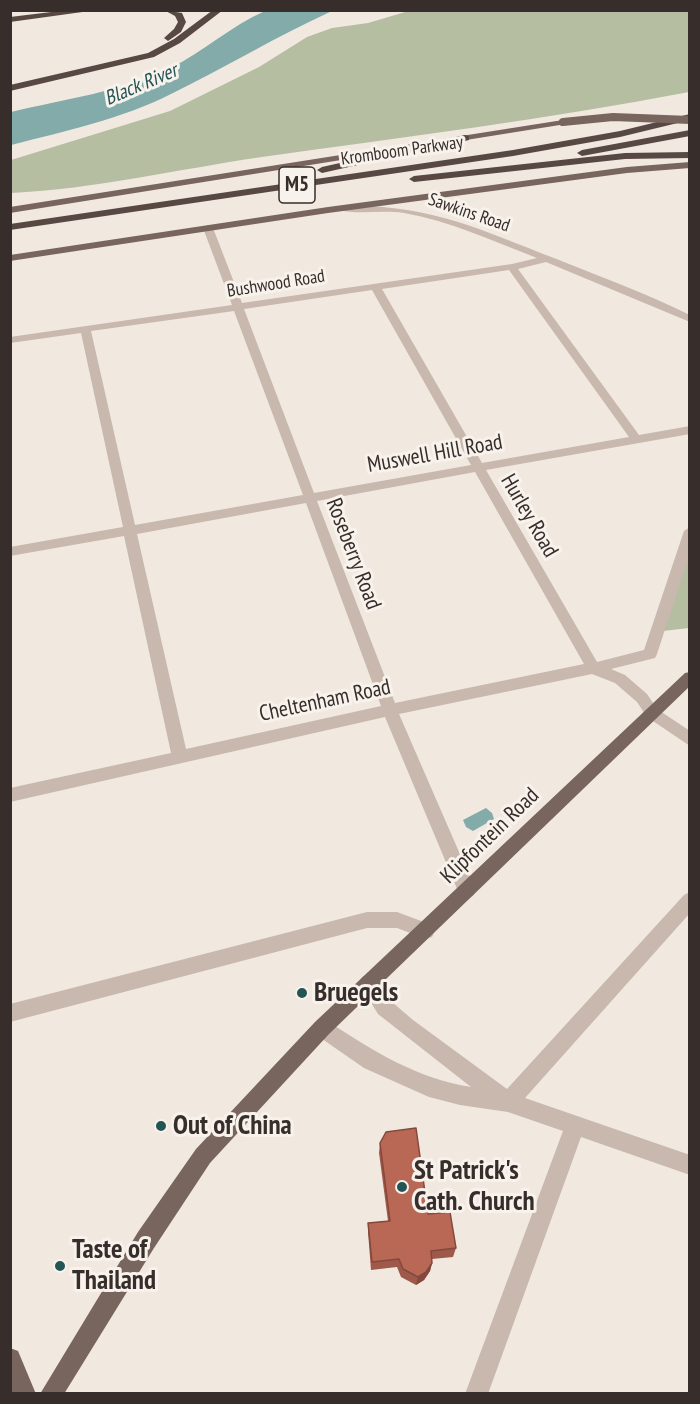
<!DOCTYPE html>
<style>
body{margin:0}
#map{position:relative;width:700px;height:1404px;overflow:hidden;background:#f1e8e0;font-family:"PT Sans Narrow",sans-serif}
canvas{display:block}
.frame{position:absolute;inset:0;border:12px solid #372e2b;pointer-events:none}
</style>
<div id="map">
<canvas width="700" height="1404"></canvas>
<div class="frame"></div>
</div>
<script>
const context = document.querySelector('canvas').getContext('2d');
context.lineJoin = 'round';
function fill(path, color) { context.fillStyle = color; context.fill(path, 'evenodd'); }
function strokePath(path, color, width, dash) { context.strokeStyle = color; context.lineWidth = width; context.lineCap = dash ? 'butt' : 'round'; context.setLineDash(dash || []); context.stroke(path); }
function drawText(font, color, halo, rows, align = 'center') {
  context.font = font + ' "PT Sans Narrow",sans-serif'; context.lineWidth = 6; context.setLineDash([]); context.textBaseline = 'middle'; context.strokeStyle = halo; context.fillStyle = color; for (const [text, x, y, turn = 0] of rows) {
    context.save(); context.translate(x, y); context.rotate((+turn || 0) * Math.PI / 180); context.textAlign = isNaN(turn) ? turn : align; if (halo) context.strokeText(text, 0, 0); context.fillText(text, 0, 0); context.restore();
  }
}
fill(new Path2D(`
 M412,10l277,1v81c-141,27 -284,45 -427,65 -83,12 -167,32 -251,36v-33l159,-49 89,-44 48,-30 25,-9 36,-5z
 M689,547v81l-26,3z`), '#b6bea2');
fill(new Path2D(`
 M265,11h67c-55,25 -106,56 -159,82 -51,26 -108,38 -162,52v-33c50,-12 113,-21 160,-44 33,-17 60,-42 94,-57z
 M486,808l6,5 2,6 -21,12 -7,-4 -3,-7z`), '#82abaa');
fill(new Path2D(`
 M346,206c83,-2 133,23 208,52 45,18 91,35 136,57v7l-144,-60 -28,7 121,166 51,-9v8l-204,36 111,192 47,-12 40,-119 6,-4v26l-33,101 -2,4 -44,11 14,6 22,19 10,15 33,22v15l-43,-29 -10,-15 -22,-19 -23,-9 -193,40 77,177 -3,5 -6,3 -6,-3 -3,-5 -73,-174 -375,85v-14l161,-35 -47,-217 -114,20v-9l113,-20 -42,-194 -71,10v-6l222,-32 -29,-77 5,-3 5,3 29,75 270,-39 25,-6c-44,-17 -87,-37 -133,-45 -21,-3 -42,1 -61,-2l-2,-2zM509,270l120,167 -147,26 -100,-174zM372,290l99,175 -157,28 -70,-184zM234,311l69,184 -168,30 -44,-194zM475,472l109,192 -189,39 -78,-202zM306,503l75,203 -195,43 -49,-215z
 M690,892v21l-165,185 165,57v20l-109,-38 -93,257h-23l98,-263 -55,-19 -48,-7 -31,-8 -65,-29 -49,-34 -2,-6 2,-6 7,-3 7,3c44,29 89,57 142,65l-93,-73 -19,-31 3,-6 6,-3 6,3 18,25 21,18 94,69 177,-194z
 M367,912h30l35,13 3,6 -3,6 -6,2 -29,-11h-30l-357,94v-18z`), '#c8b8ad');
fill(new Path2D(`
 M563,120h3v4l-556,89v-6z
 M690,162v6l-63,5 -299,40 -318,48v-6l318,-48 299,-40z
 M690,672v14l-361,348 -119,129 -56,85 -90,146h-24l98,-162 58,-83 119,-127 370,-349z
 M10,1348l8,3 18,43h-23l-3,-7z`), '#77655e');
fill(new Path2D(`
 M68,10h29l-87,12v-5z
 M164,10l18,3 4,9 -5,10 -13,9 -4,-3 10,-9 4,-7 -3,-6z
 M213,10h10l-43,33 -26,14 -144,34v-6l138,-32 26,-14z
 M690,114v6l-70,17 -107,19 -503,74v-6l503,-74 107,-19z
 M690,130v6l-108,20 -5,-3 5,-3z
 M465,135l4,1v4l-147,33 -5,-3 5,-3z
 M690,152v6l-65,1 -211,23 -5,-3 5,-3 211,-23z`), '#574843');
strokePath(new Path2D(`
 M563,122l50,-5 77,3`), '#77655e', 8);
fill(new Path2D(`
 M380,1143l48,71 28,34 -3,9 -21,2v4l-2,8 -6,9 -8,5 -15,-8 -4,-10 -26,3 -3,-38v-9l20,-2 -9,-68z`), '#9f594a');
fill(new Path2D(`
 M432,1263l-2,8 -6,9 -8,5 2,-8z`), '#82493c');
const building = new Path2D(`
 M416,1128l12,86 22,-2 6,36 -25,3 1,12 -6,9 -8,5 -15,-8 -4,-10 -27,3 -4,-39 22,-2 -10,-78 6,-11z`);
fill(building, '#b96856');
strokePath(building, '#82493c', 1.5);
for (const [x, y, r, color] of [
 [302,993,6,"#255454"],
 [161,1126,6,"#255454"],
 [402,1187,6,"#255454"],
 [60,1266,6,"#255454"]
]) { const dot = new Path2D(); dot.arc(x, y, r, 0, 2 * Math.PI); context.fillStyle = color; context.fill(dot); strokePath(dot, '#f8f2ec', 2); }
drawText('18px', '#372e2b', '#f8f2ec', [
 ["Kromboom Parkway",402,151,-8],
 ["Sawkins Road",469,213,19],
 ["Bushwood Road",276,284,-9]
]);
drawText('italic 20px', '#255454', '#f8f2ec', [
 ["Black River",141,85,-23]
]);
for (const [x, y, w] of [
 [297,185,36]
]) { const box = new Path2D(); box.roundRect(x - w / 2, y - 18, w, 36, 4.5); context.fillStyle = '#f8f2ec'; context.fill(box); strokePath(box, '#372e2b', 1.5); }
drawText('bold 21px', '#372e2b', null, [
 ["M5",297,185]
]);
drawText('22px', '#372e2b', '#f8f2ec', [
 ["Muswell Hill Road",435,454,-10],
 ["Hurley Road",529,516,60],
 ["Roseberry Road",353,554,69],
 ["Cheltenham Road",325,701,-12],
 ["Klipfontein Road",490,836,-44]
]);
drawText('bold 27px', '#372e2b', '#f8f2ec', [
 ["Bruegels",314,993],
 ["Out of China",173,1126],
 ["St Patrick's",414,1171],
 ["Cath. Church",414,1202],
 ["Taste of",72,1250],
 ["Thailand",72,1281]
], 'left');
</script>
